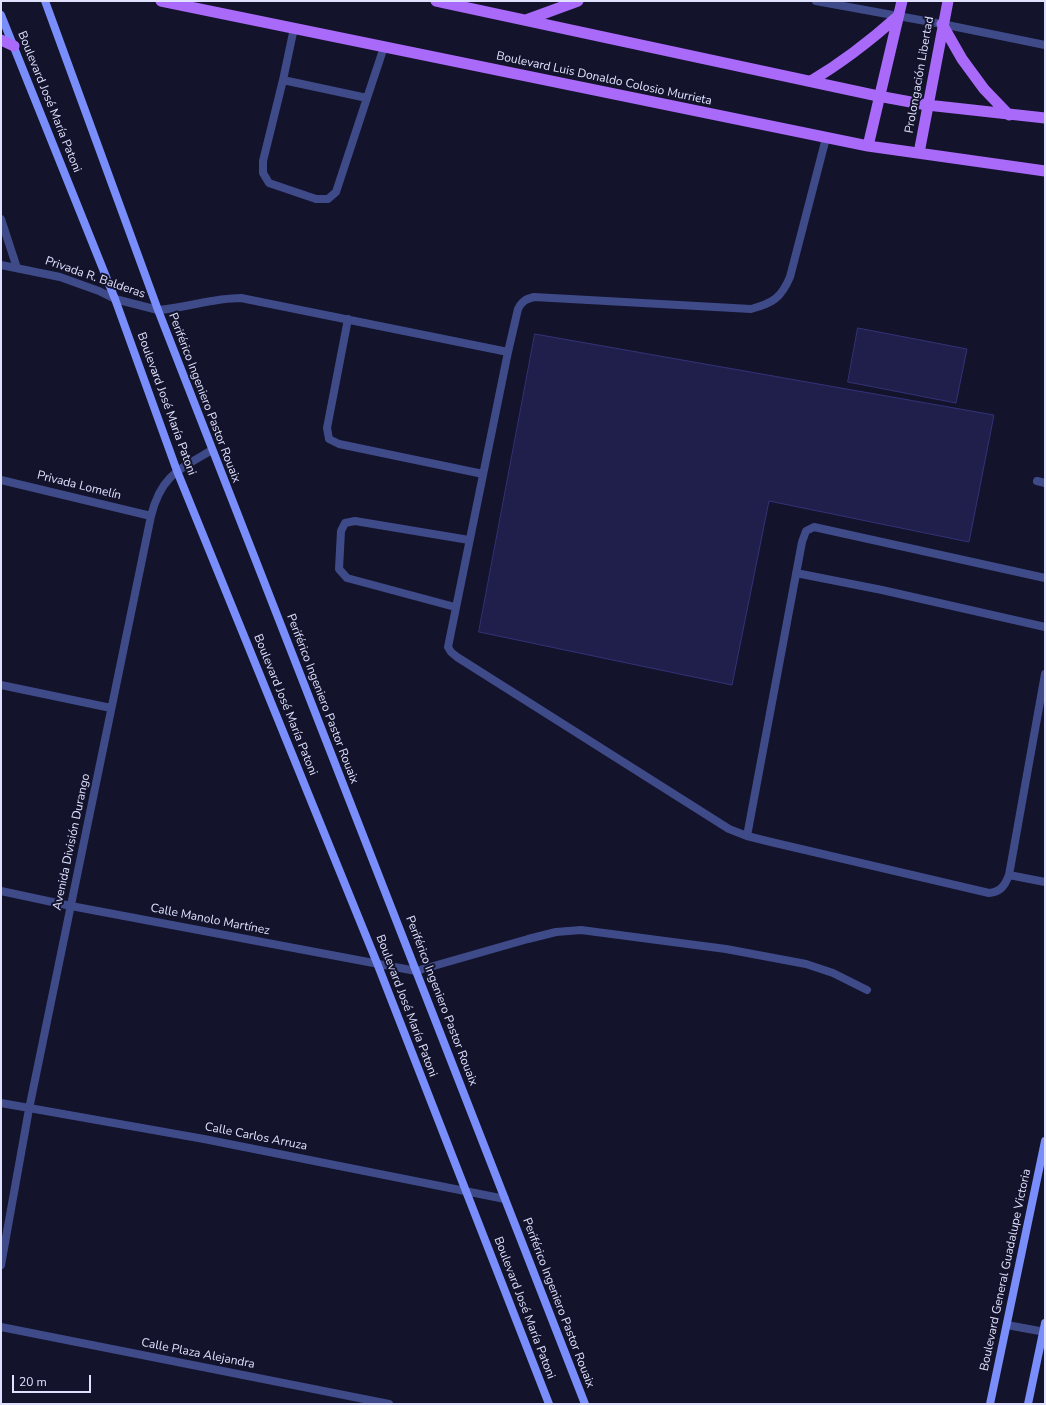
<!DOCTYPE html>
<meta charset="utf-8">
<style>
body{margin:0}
#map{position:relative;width:1046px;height:1405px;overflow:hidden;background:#13132c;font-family:"Nunito Sans",sans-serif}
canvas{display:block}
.frame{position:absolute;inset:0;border:2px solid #dfe1fe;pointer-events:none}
.scale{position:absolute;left:12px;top:1375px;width:79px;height:18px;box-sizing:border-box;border:2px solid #dfe1fe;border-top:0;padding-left:5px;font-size:12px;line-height:14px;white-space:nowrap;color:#dfe1fe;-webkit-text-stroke:3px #13132c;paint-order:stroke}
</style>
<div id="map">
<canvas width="1046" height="1405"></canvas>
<div class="frame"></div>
<div class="scale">20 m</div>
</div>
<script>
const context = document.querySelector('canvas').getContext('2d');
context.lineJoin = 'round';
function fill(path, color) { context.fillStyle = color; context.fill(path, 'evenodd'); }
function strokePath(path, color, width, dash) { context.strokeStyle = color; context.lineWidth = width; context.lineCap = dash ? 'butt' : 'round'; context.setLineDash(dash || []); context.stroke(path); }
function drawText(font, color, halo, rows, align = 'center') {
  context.font = font + ' "Nunito Sans",sans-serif'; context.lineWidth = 4; context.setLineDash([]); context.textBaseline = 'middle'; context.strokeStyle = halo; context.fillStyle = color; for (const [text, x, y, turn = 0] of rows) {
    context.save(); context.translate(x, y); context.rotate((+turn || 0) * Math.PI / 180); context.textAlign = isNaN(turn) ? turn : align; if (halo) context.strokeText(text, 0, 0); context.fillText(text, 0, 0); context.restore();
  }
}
const building = new Path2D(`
 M858,328l109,21 -11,54 -108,-21z
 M535,334l459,81 -25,127 -200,-41 -37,184 -253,-53z`);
fill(building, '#201f4c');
strokePath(building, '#333277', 1);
strokePath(new Path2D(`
 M294,28l-11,52 84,18 17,-51
 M283,80l-20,81v12l6,10 47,16h12l8,-7 31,-94
 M826,138l-36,139c-9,21 -17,26 -39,32l-217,-12c-8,2 -12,4 -16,12l-10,43 -60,295 3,5 6,5 272,172 18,7 24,6 218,51c12,-1 16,-8 20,-18l36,-201
 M1,219l16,49
 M158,310c28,-2 54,-12 83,-12l267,54
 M348,319l-21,109 2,11 10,5 144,30
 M1037,481l8,2
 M796,573l86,17 163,37
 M455,607l-108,-29 -8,-9 2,-38 4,-8 10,-2 114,19
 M747,836l55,-294 4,-11 8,-4 231,51
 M1009,875l36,7
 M416,971l112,-32 28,-7 25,-2 145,19 80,15 27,9 34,17`), '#3f4a89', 8);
strokePath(new Path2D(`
 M816,1l126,23 103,21
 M1,265l59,12 39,14 16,8 43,11
 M1,480l150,36
 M1,685l110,23
 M1,891l70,15 345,65
 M1,1103l203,36 301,60
 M1,1265l28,-156 122,-593c10,-40 27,-46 61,-66
 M1007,1325l38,7`), '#3f4a89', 8);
strokePath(new Path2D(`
 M1,1327l388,77`), '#3f4a89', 8);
strokePath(new Path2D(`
 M45,1l113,309 427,1094
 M1,15l114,284 62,172 200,492 172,441
 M990,1404l55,-263
 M1028,1404l17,-81`), '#798efa', 8);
strokePath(new Path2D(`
 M161,1l707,145 177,25
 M436,1l442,95 49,9 118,13
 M526,20l52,-19
 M942,24l20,35 22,30 25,26
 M1,40l13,6
 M811,81c32,-19 59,-40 87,-65
 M868,146l34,-145
 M919,153l29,-152`), '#a96afa', 11);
drawText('12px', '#dfe1fe', '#13132c', [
 ["Prolongación Libertad",920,75,-80],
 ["Boulevard Luis Donaldo Colosio Murrieta",604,79,12],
 ["Boulevard José María Patoni",49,102,68],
 ["Privada R. Balderas",95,278,19],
 ["Periférico Ingeniero Pastor Rouaix",204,398,69],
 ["Boulevard José María Patoni",166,404,70],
 ["Privada Lomelín",79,486,14],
 ["Periférico Ingeniero Pastor Rouaix",322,699,69],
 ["Boulevard José María Patoni",285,705,68],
 ["Avenida División Durango",72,842,-78],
 ["Calle Manolo Martínez",210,920,11],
 ["Periférico Ingeniero Pastor Rouaix",441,1001,69],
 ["Boulevard José María Patoni",406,1006,69],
 ["Calle Carlos Arruza",256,1137,11],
 ["Boulevard General Guadalupe Victoria",1006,1270,-78],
 ["Periférico Ingeniero Pastor Rouaix",558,1303,69],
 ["Boulevard José María Patoni",524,1308,69],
 ["Calle Plaza Alejandra",198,1354,11]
]);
</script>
